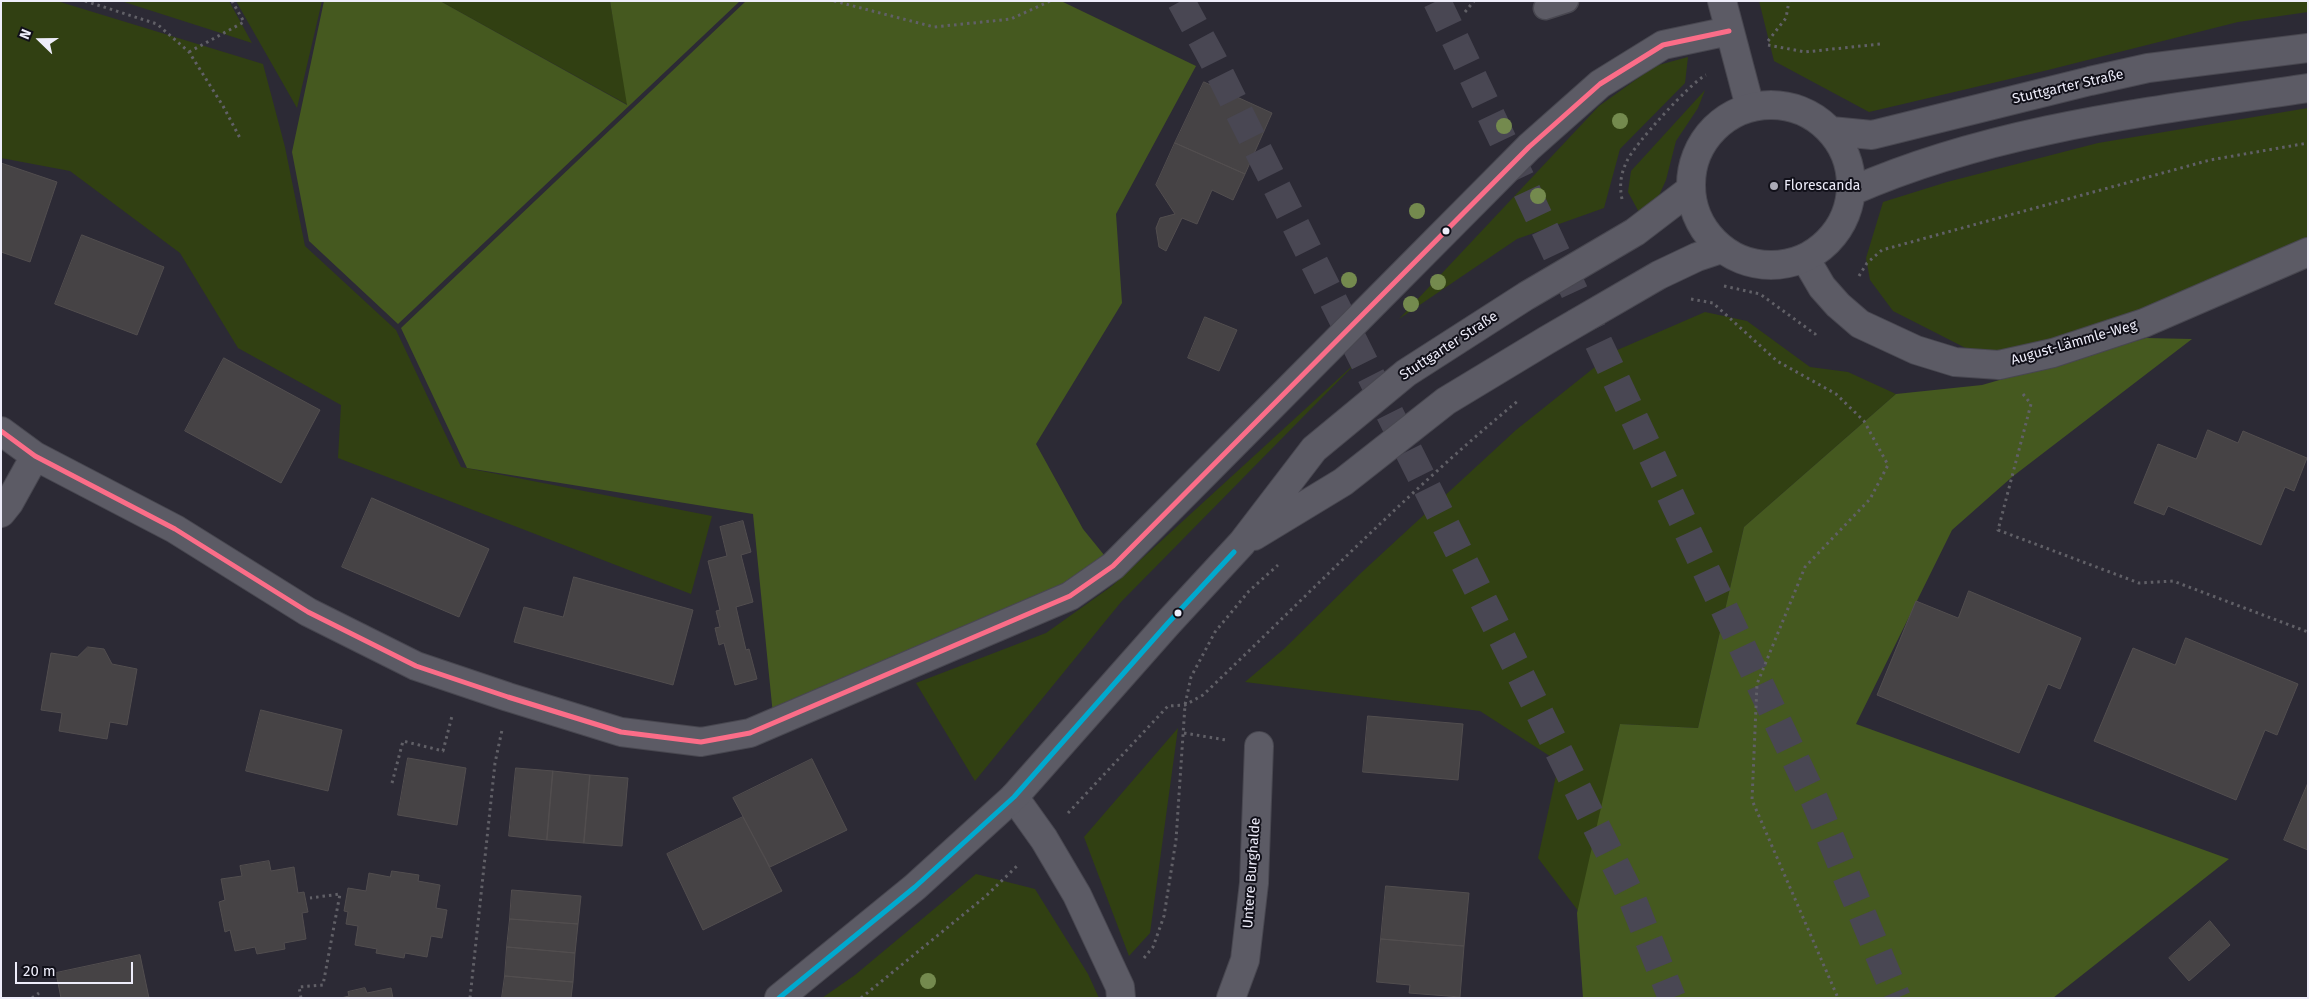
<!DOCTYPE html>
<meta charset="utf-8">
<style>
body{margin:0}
#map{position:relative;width:2309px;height:999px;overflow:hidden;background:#2c2a35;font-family:"Fira Sans",sans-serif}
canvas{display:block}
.frame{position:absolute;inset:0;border:2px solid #eeedfa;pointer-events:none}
.north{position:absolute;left:15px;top:15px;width:50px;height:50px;-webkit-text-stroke:4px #111019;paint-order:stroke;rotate:292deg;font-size:14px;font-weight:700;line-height:20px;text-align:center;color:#eeedfa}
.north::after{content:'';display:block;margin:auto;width:18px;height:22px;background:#eeedfa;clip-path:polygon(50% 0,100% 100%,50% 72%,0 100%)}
.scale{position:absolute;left:15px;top:962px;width:118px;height:22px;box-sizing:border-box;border:2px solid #eeedfa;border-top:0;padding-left:6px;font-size:15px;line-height:18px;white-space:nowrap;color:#eeedfa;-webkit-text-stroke:4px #111019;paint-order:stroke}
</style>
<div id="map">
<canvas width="2309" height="999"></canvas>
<div class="frame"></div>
<div class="north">N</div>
<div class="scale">20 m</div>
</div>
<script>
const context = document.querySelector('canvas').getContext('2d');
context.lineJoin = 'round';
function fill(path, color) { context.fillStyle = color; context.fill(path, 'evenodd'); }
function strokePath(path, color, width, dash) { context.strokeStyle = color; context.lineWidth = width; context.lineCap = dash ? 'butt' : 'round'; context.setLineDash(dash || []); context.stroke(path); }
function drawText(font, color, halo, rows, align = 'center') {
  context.font = font + ' "Fira Sans",sans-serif'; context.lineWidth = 4; context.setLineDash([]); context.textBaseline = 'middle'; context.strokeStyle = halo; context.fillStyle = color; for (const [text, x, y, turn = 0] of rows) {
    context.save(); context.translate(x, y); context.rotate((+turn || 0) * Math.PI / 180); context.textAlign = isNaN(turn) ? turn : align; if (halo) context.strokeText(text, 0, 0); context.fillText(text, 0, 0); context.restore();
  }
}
fill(new Path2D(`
 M1,1h56l206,63 22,83 20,99 91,84 65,137 251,49 -21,78 -353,-136 3,-53 -103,-57 -58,-95 -110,-82 -69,-13z
 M121,1h108l23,42z
 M237,1h85l-25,107 -61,-107z
 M440,1h170l18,104z
 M1759,1h549v11l-70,10 -190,48 -179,42 -95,-51z
 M1688,57l-3,26 -65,66 -16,59 -87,31 -118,80 200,-213 56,-40z
 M1705,90l-7,18 -22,33 -10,39 -9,20 -16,16 -13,-24 3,-21z
 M2308,108v144l-309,113 -106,-54 -23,-31 -4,-22 17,-56 64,-20 151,-39z
 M1705,312l42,9 63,46 38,5 48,22 -152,133 -46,201 -78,-4 -41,188 -41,-54 21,-96 -79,-51 -235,-29 40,-34 77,-76 154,-142 99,-79z
 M1362,357l-241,245 -146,179 -59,-98 130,-50 66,-47z
 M1178,728l-28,205 -21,23 -45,-119z
 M976,874l59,15 53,85 11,24h-277l33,-23z`), '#314012');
fill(new Path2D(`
 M324,1h116l187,104 -17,-104h130l-342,323 -89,-83 -17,-89z
 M746,1h315l135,65 -80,148 6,89 -86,141 47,85 30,37 -340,149 -20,-201 -286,-46 -66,-140z
 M2146,338l46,1 -180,138 -60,53 -96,194 373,135 -176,139h-470l-6,-85 43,-189 78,4 46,-201 152,-133 86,-9z`), '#45591f');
const building = new Path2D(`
 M1204,82l68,31 -27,61 -70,-31z
 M1175,143l70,31 -12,26 -21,-10 -15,34 -15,-6 -16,33 -7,-4 -3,-19 4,-10 15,-4 -19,-29z
 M1,163l56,19 -27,80 -29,-10z
 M82,235l82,32 -27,68 -82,-31z
 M1205,317l32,13 -18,41 -31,-13z
 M224,358l96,52 -39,73 -96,-52z
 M2208,430l30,13 5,-12 64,27 -13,33 -9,-4 -24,58 -93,-39 -4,9 -30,-12 24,-59 38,15z
 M372,498l117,51 -30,68 -117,-50z
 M743,521l8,31 -10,3 12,47 -17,5 10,43 3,-1 8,30 -22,6 -11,-42 -5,2 -4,-17 5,-1 -4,-16 4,-1 -12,-49 19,-5 -7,-29z
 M574,577l119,33 -20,75 -159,-43 10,-35 39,10z
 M1969,591l112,47 -21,51 -12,-5 -29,69 -142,-58 39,-94 42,17z
 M2186,638l112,46 -21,51 -12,-5 -29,70 -142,-59 39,-93 42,17z
 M88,647l16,2 8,15 25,5 -10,56 -17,-3 -3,17 -48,-8 3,-18 -21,-3 10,-57 26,4z
 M261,710l81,20 -14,61 -82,-20z
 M1368,716l95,8 -5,56 -95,-8z
 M408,758l58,10 -9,57 -59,-10z
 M812,759l35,71 -77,37 -37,-69z
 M516,768l37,3 -6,69 -38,-4z
 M553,771l37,4 -6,68 -37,-3z
 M590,775l38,3 -6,68 -38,-3z
 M2308,783v67l-24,-10z
 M743,817l39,74 -79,39 -36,-76z
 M269,861l2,10 23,-4 4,26 6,-1 4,20 -6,1 4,26 -22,4 1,6 -28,5 -2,-7 -20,4 -5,-21 -5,2 -6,-30 6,-2 -4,-21 21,-3 -2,-10z
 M392,871l27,4 -1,6 22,4 -4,23 11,2 -5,28 -11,-2 -4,21 -22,-4 -1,5 -28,-5 1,-4 -22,-4 3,-19 -12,-2 2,-12 -4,-1 4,-23 18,3 3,-18 21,4z
 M1386,886l83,7 -5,53 -83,-7z
 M512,890l69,6 -3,28 -68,-5z
 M510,919l68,5 -3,29 -68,-6z
 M2210,921l20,24 -41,36 -20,-23z
 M1381,939l83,7 -4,51 -51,-4 1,-8 -33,-3z
 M507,947l68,6 -2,29 -68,-6z
 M140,955l9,43h-88l-5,-25z
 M505,976l68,6 -2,16h-69z
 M365,988l2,5 24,-5 2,10h-52l8,-2 -1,-4z`);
fill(building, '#464345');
strokePath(building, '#524e4f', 1);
strokePath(new Path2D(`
 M1181,1l32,59 418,836 41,102
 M1437,1l378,800 82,197`), '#494753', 28, [28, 14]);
const service = new Path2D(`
 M1545,8l22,-7`);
const minor = new Path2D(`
 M1722,1l28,106
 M1805,258l17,29 16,18 22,19 56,26 39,12 44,3 54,-12 91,-30 164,-71
 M1,431l34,25 140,73 133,83 108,54 92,31 113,35 80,10 49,-9 320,-137 43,-30 416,-419 71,-63 63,-39 66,-14
 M1,513l8,-10 26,-47
 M1014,797l30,42 33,56 43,92 1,11
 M1231,998l14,-38 9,-77 5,-137`);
const secondary = new Path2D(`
 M1691 185a80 80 0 1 1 160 0a80 80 0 1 1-160 0Z
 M1831,131l41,4 218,-54 58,-13 160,-20
 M1852,191c143,-63 302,-80 456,-103
 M1254,536l89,-54 103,-81 101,-61 112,-65 38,-18 24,-8
 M779,998l136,-111 99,-90 154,-174 74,-80 72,-94 92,-76 120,-77 109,-64 55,-42`);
strokePath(service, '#484750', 25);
strokePath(minor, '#484750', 30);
strokePath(secondary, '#484750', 30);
strokePath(new Path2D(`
 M85,1l72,23 32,28 34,54 18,34
 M834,1l100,26 77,-8 39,-18
 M1465,12l9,-11
 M1768,41l18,-23 3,-17
 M1768,45l37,7 75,-8
 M189,52l55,-30 -12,-21
 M1622,199c-3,-14 -1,-26 5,-38 6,-15 65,-80 79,-86
 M1859,276l8,-13 15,-13 328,-90 98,-17
 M1724,286l36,8 55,40 1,-1
 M1691,299l22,4 64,58 59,33 28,27 24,44 -18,34 -65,68 -48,117 -5,116 86,198
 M2023,394l8,10 -33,126 141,53 34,-2 135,51
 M1184,733l42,7
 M392,783l11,-42 40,10 9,-35
 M1068,813l100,-107 17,-1 18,-10c104,-99 204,-203 316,-295
 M1144,958l9,-11 11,-31 12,-76 9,-135 6,-28 24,-45 34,-41 29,-26
 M32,998l7,-5
 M301,998l-2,-11 24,-2 17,-91 -30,4
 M470,998l25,-235 7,-33
 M861,998l125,-102 33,-32`), '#616067', 3, [2.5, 4]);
strokePath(service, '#5c5b65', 22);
strokePath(minor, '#5c5b65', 28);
strokePath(secondary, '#5c5b65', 28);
strokePath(new Path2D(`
 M1,431l34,25 140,73 133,83 108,54 92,31 113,35 80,10 49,-9 320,-137 43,-30 416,-419 71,-63 63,-39 66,-14`), '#fb6d88', 5);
strokePath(new Path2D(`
 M779,998l136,-111 99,-90 154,-174 66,-71`), '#00a9ce', 5);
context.fillStyle = '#748a4e';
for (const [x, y] of [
 [1620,121],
 [1504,126],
 [1538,196],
 [1417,211],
 [1349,280],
 [1438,282],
 [1411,304],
 [928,981]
]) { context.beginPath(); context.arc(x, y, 8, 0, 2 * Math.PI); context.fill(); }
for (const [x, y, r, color] of [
 [1774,186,5,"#aaa9b5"],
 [1446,231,4.5,"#eeedfa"],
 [1178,613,4.5,"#eeedfa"]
]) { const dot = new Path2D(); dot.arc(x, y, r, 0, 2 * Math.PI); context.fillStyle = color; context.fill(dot); strokePath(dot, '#111019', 2); }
drawText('14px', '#eeedfa', '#111019', [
 ["Stuttgarter Straße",2068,87,-13],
 ["August-Lämmle-Weg",2074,343,-16],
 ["Stuttgarter Straße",1449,346,-33],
 ["Untere Burghalde",1252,873,-86]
]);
drawText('14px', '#eeedfa', '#111019', [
 ["Florescanda",1784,186]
], 'left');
</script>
